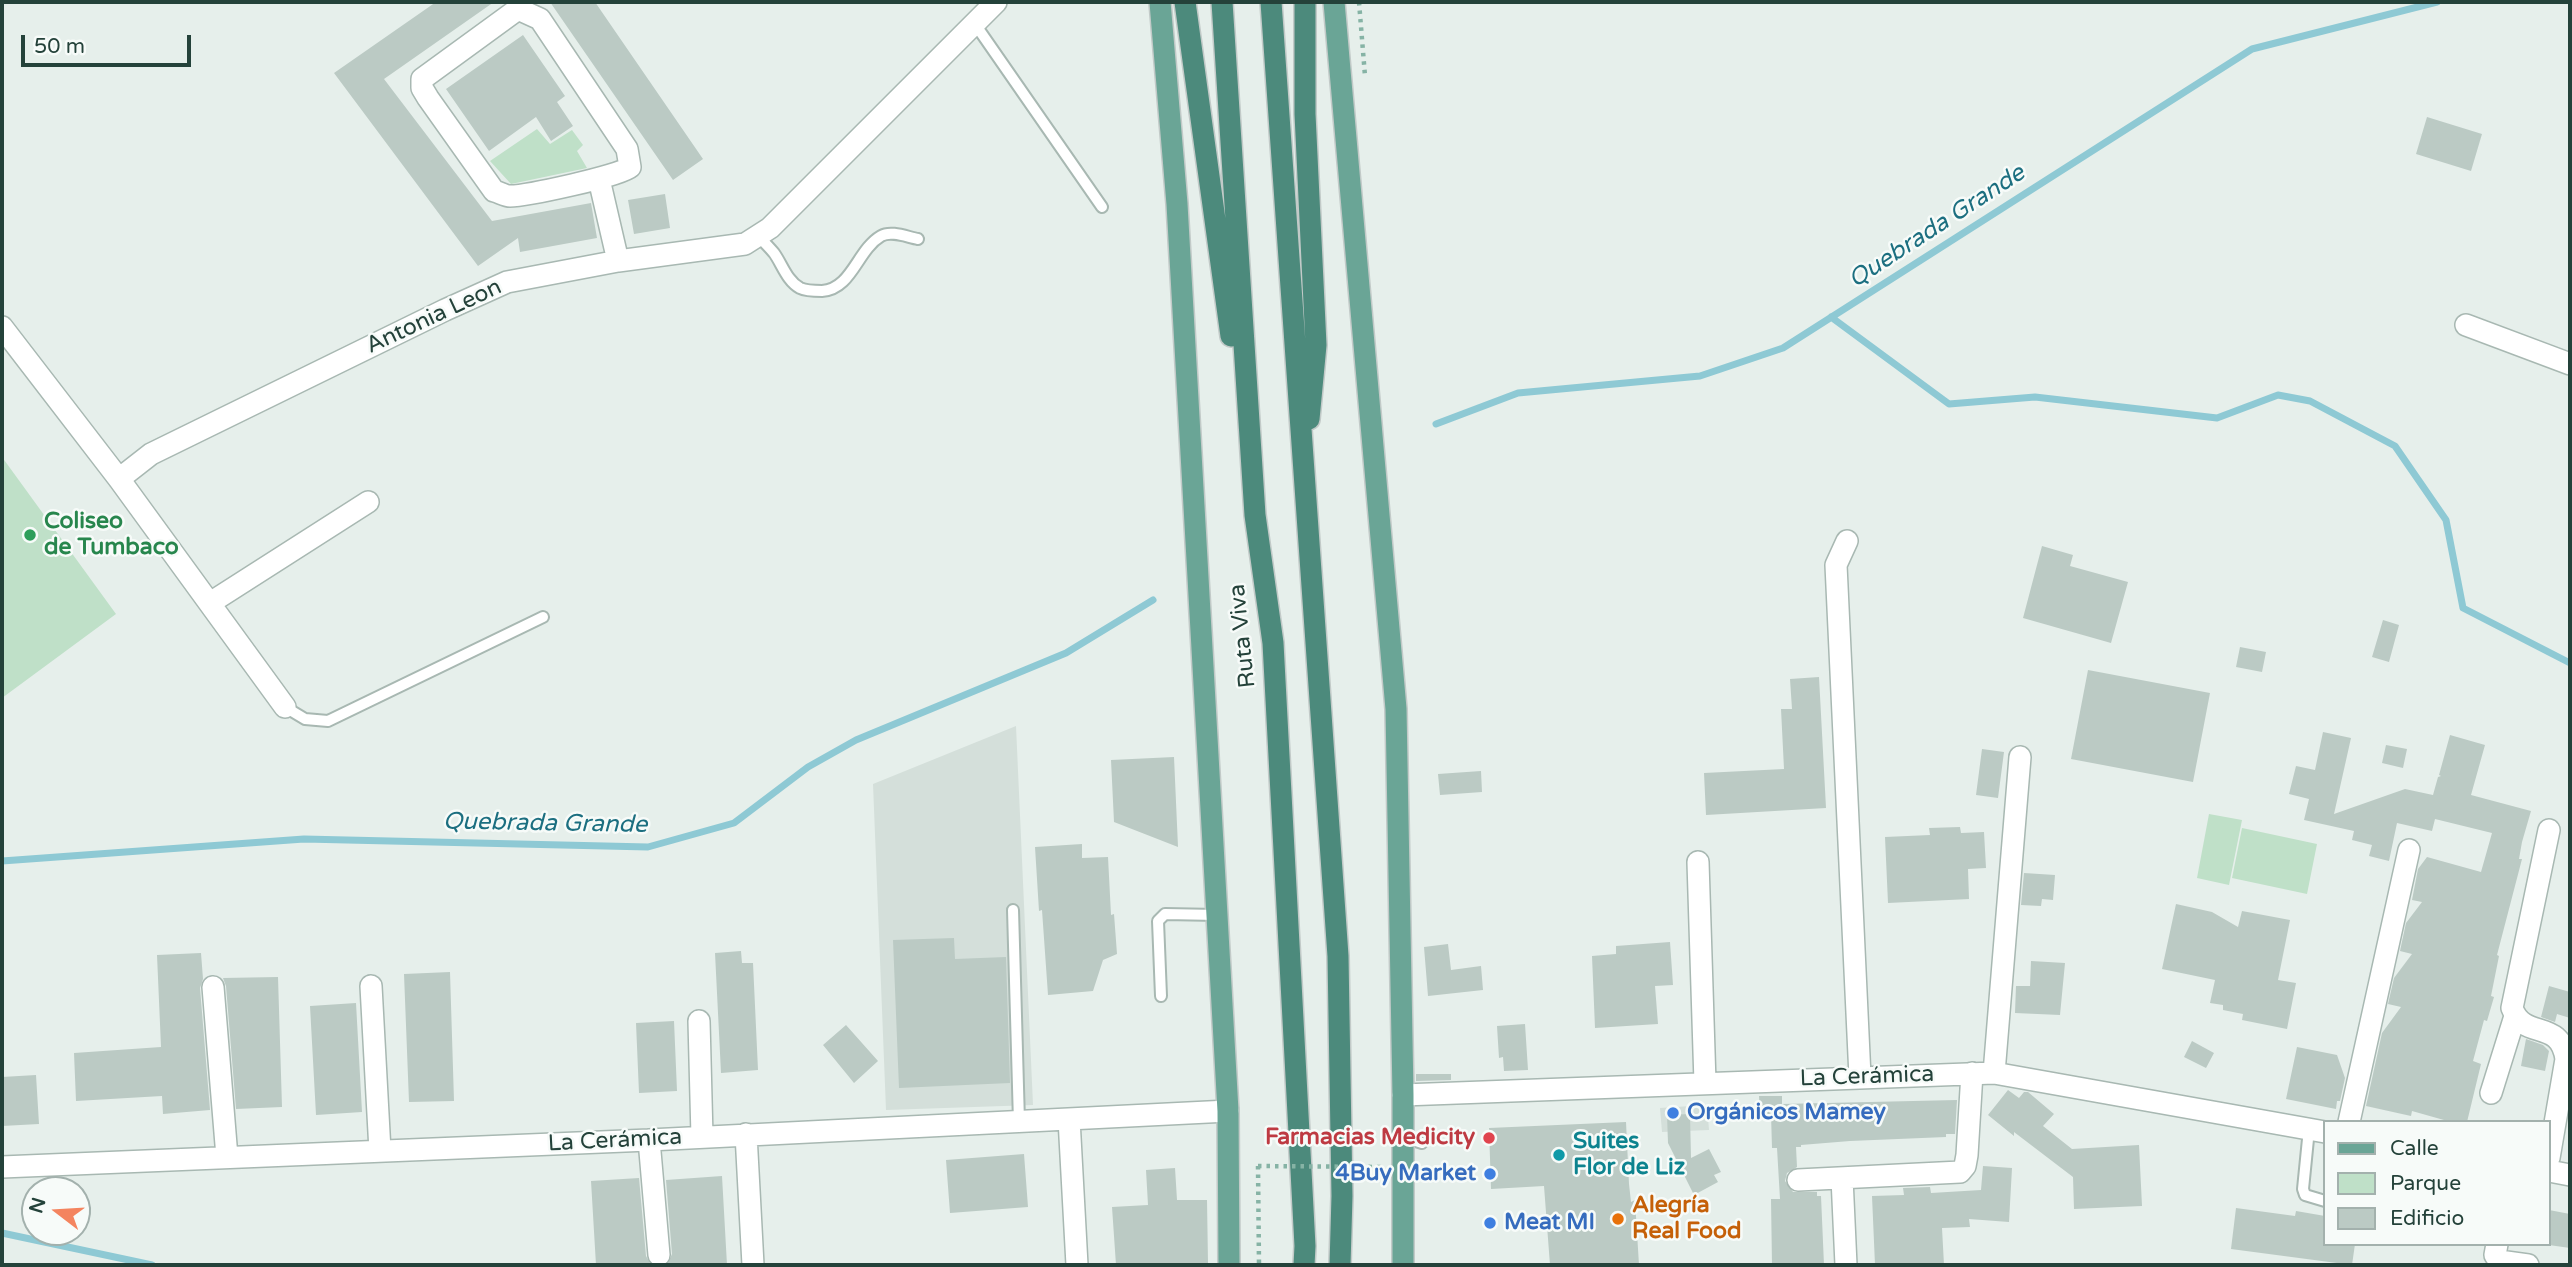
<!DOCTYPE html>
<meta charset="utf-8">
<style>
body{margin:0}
#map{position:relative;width:2572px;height:1267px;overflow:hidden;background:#e6efeb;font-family:"Varela Round",sans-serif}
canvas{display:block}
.frame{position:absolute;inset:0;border:4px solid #24423a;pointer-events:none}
.legend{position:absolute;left:2323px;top:1120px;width:228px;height:126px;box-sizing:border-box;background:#f7fbf9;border:2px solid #a3b1ad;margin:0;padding:9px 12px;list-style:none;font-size:21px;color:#24423a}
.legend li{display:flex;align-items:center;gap:14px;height:35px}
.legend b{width:35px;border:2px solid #a3b1ad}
.north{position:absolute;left:21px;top:1176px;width:70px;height:70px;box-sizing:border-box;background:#f7fbf9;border:2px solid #a3b1ad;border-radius:50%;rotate:287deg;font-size:19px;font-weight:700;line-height:28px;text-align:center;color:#24423a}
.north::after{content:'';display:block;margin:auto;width:24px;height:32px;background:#f4845f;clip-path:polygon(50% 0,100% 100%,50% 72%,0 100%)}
.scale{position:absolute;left:21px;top:35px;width:170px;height:32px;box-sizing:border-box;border:4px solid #24423a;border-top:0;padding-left:9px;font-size:21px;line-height:24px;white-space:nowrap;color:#24423a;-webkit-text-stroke:5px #f7fbf9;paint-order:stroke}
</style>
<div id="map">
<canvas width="2572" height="1267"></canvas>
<div class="frame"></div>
<ul class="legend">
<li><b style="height:9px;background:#6aa596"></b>Calle</li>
<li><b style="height:19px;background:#bfe0c8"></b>Parque</li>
<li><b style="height:19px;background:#bbcac4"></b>Edificio</li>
</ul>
<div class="north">N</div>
<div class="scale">50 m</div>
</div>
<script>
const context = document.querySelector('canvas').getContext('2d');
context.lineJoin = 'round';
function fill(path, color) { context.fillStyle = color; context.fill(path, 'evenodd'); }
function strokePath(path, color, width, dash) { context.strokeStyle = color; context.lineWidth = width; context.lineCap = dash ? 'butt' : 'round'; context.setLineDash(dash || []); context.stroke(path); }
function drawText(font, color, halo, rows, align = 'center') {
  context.font = font + ' "Varela Round",sans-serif'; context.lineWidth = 5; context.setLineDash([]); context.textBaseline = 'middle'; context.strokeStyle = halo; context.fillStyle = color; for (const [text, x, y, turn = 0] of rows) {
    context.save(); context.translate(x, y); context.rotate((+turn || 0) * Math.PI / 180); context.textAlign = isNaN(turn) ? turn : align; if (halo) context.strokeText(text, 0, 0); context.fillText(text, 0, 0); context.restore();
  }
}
fill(new Path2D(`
 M1016,726l17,379 -147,5 -13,-326z
 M1707,1105l2,25 -47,2 -2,-24z`), '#d4dfda');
fill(new Path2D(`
 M537,129l13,15 22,-14 11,15 -6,6 10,17 -76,16 -21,-23z
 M2,457l114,157 -114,84z
 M2209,814l33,6 -13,65 -32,-7z
 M2242,828l75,16 -10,50 -75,-16z`), '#bfe0c8');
strokePath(new Path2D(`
 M1831,317l118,87 86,-7 182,21 61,-23 32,6 85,45 51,74 17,88 107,55
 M1436,424l82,-31 182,-17 83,-28 469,-299 185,-47
 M2,861l302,-22 344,8 86,-24 74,-56 48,-27 210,-87 87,-53
 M2,1233l150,32`), '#8ec9d4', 7);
fill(new Path2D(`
 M436,2h58l-110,77 108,142 99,-18 6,35 -77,14 -2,-14 -40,28 -144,-193z
 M550,2h45l108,157 -30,21z
 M523,35l42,61 -8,6 16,24 -22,15 -15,-24 -47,34 -43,-62z
 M2427,117l55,17 -11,37 -55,-17z
 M665,194l5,34 -36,6 -6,-34z
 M2042,546l31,9 -3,11 58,16 -17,61 -88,-25z
 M2383,620l16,5 -10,37 -17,-5z
 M2240,647l26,5 -4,20 -26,-5z
 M2088,670l122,23 -17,89 -122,-23z
 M1819,677l7,131 -120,7 -2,-42 80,-4 -3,-60h11l-2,-30z
 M2323,732l28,6 -17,76 71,-25 28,6 5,-18 3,-1 -2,-1 11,-40 35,10 -14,50 60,16 -9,31 -3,17h3l-25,96 2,1 -8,40 3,1 -7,24 -3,-1 -11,41 8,3 -14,58h-16l-39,-11 -1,5 -45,-10 16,-73 19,-26 -13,-3 6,-26 18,-24 -12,-3 6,-28 16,-21 -10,-2 6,-31 9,-12 54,15 11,-39 -57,-14 -3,12 -35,-8 -8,38 -20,-5 3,-11 -20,-5 2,-9 -50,-11 5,-21 -20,-5 7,-28 19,4z
 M2386,745l21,4 -4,19 -21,-5z
 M1982,749l22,3 -6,46 -22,-3z
 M1174,757l4,90 -64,-25 -3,-62z
 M1481,771l1,21 -42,3 -2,-21z
 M1960,827l1,6 23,-1 2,36 -18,1 1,30 -81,4 -3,-66 45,-2 -1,-7z
 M1082,844v14l26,-1 3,58 3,-1 3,40 -14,6 -10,31 -45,4 -6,-85 -3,1 -4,-64z
 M2024,873l31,2 -2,25 -11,-1 -1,7 -20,-1z
 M2176,904l36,8 26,15 4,-16 48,9 -12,60 18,3 -9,46 -45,-9 1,-6 -20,-4v-5l-13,-2 5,-23 -53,-11z
 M954,938l1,21 51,-2 4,126 -111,5 -6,-148z
 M1670,942l3,43 -18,1 3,38 -63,4 -3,-72 24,-2v-8z
 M1448,944l3,26 30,-4 2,24 -55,6 -4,-49z
 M741,951l1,12h11l5,107 -37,3 -6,-120z
 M201,953l2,26 -3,9 10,122 -47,4 -1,-18 -86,5 -2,-48 87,-6 -4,-92z
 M2031,961l34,2 -5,52 -45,-2 1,-27h14z
 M450,972l4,129 -45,1 -5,-128z
 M278,977l4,130 -46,2 -10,-123 -3,-8z
 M2549,986l21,6v26l-13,-4 -2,8 -14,-5z
 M356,1003l6,109 -46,3 -6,-109z
 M674,1021l3,70 -38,2 -3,-70z
 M1525,1024l3,46 -24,1 -1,-14 -4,1 -2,-32z
 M846,1025l32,36 -24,22 -31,-38z
 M2526,1039l17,6 6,6 -4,20 -24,-5z
 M2192,1041l22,12 -8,15 -22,-11z
 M2297,1047l40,8 8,23 -5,23h-3l-1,8 -50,-10z
 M1416,1074h35v6l-35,1z
 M36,1075l3,49 -37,2v-49z
 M2008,1090l11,8 5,-6h4l26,22 -11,12 29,23 67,-4 3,61 -68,3 -1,-32 -59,-45v4l-26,-21z
 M1759,1096h23v8l175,-4 -2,34h-9v3l-96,4 -49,4v2h-5l1,20 -10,6 -2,8 8,11h24v4h4l3,69h-52l-1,-66h9l-3,-51h-5l-1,-34h-11z
 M1690,1114l1,44 18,-9 12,23 -7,3 4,7 -24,13 -26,-52 -1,-28z
 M1626,1122l3,62 2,18 4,-2 4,65h-89l-6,-79 -53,3 -2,-61z
 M1024,1154l4,53 -78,6 -4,-53z
 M1983,1166l29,2 -3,54 -40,-3 1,8 -28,1 2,37h-69l-3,-69 32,-1 -1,-7 27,-1 1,6 50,-3z
 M1175,1168l2,32h30l1,63 -92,2 -4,-58 36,-2 -2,-35z
 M722,1176l5,89h-60l5,-11 -6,-74z
 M639,1178l7,78 5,9h-55l-5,-84z
 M2236,1208l59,8 1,-5 29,5v28h30l-3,21 -121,-16z
 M2549,1210l21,4v34l-21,-3z`), '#bbcac4');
const service = new Path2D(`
 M975,24l127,183
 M759,237c5,5 10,10 15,16 8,11 13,28 26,35 6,3 15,3 22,3 30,-2 35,-41 59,-55 10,-6 26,1 37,3
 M285,707l20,12 23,2 215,-104
 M1013,910l6,212
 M1161,996l-3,-75 7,-7 52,1
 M2309,1129l-6,60 2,6 20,6
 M1403,1137l19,6`);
const minor = new Path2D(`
 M518,9l22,10 87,130 3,18c-10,9 -104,29 -120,29 -5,0 -11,-4 -16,-5l-66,-93 -6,-10v-9z
 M599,179l19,82
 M2466,325l104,39
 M2,327l117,152 166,228
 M119,479l32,-25 294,-144 62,-28 111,-21 127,-17 25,-16 226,-226
 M1847,541l-11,24 24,512
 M210,603l158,-101
 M1698,862l7,221
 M371,986l9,165
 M213,987l14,170
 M699,1021l3,116
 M1994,1073l26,-316
 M2491,1093l24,-77
 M1403,1095l591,-22 331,59
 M1069,1119l8,146
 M2349,1122l60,-272
 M746,1134l7,131
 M649,1140l10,115
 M2549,1158l17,-99c-6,-41 -42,-18 -54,-51l37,-178
 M2,1167l647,-27 579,-29
 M2549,1171l21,4
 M1842,1178l4,87
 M1798,1180l162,-8 5,-6 2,-11 5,-82
 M2497,1244l-2,11 4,6 29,4`);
const primary = new Path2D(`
 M1160,2l17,202 51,907 1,154
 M1334,2l62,707 7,386v170`);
const trunk = new Path2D(`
 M1185,2l46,334
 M1222,2l33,513 18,128 32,603 -1,19
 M1271,2l67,954 4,240 -2,69
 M1305,2v112l11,231 -7,74`);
strokePath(service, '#a8b8b2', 14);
strokePath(minor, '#a8b8b2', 24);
strokePath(primary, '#c2cac8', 24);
strokePath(trunk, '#c2cac8', 24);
strokePath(new Path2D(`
 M1359,2l6,74
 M1258,1166l1,99`), '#86b3a5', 4.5, [3.5, 5]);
strokePath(service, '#fff', 10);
strokePath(minor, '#fff', 21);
strokePath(primary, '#6aa596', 21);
strokePath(trunk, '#4c8a7c', 21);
strokePath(new Path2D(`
 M1258,1166l127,1`), '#86b3a5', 4.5, [3.5, 5]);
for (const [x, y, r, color] of [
 [30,535,7,"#2e9e5b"],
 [1673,1113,7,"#3f7fe0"],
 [1489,1138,7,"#e0444e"],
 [1559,1155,7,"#0f9aa8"],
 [1490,1174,7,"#3f7fe0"],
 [1618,1219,7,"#e8710a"],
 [1490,1223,7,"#3f7fe0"]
]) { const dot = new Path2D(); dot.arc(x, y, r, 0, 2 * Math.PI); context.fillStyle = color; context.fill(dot); strokePath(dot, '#f7fbf9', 2.5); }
drawText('23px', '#24423a', '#f7fbf9', [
 ["Antonia Leon",434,317,-25],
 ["Ruta Viva",1243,636,-96],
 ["La Cerámica",1867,1077,-2],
 ["La Cerámica",615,1141,-3]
]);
drawText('bold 23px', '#27864d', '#f7fbf9', [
 ["Coliseo",44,522],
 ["de Tumbaco",44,548]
], 'left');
drawText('bold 23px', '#366cbe', '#f7fbf9', [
 ["Orgánicos Mamey",1687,1113],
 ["4Buy Market",1476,1174,"right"],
 ["Meat MI",1504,1223]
], 'left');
drawText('bold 23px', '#be3a42', '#f7fbf9', [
 ["Farmacias Medicity",1475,1138]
], 'right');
drawText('bold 23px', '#0d838f', '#f7fbf9', [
 ["Suites",1573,1142],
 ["Flor de Liz",1573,1168]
], 'left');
drawText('bold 23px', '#c56008', '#f7fbf9', [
 ["Alegría",1632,1206],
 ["Real Food",1632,1232]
], 'left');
drawText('italic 24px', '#1c6f80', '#f7fbf9', [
 ["Quebrada Grande",1937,227,-33],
 ["Quebrada Grande",545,824,1]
]);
</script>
